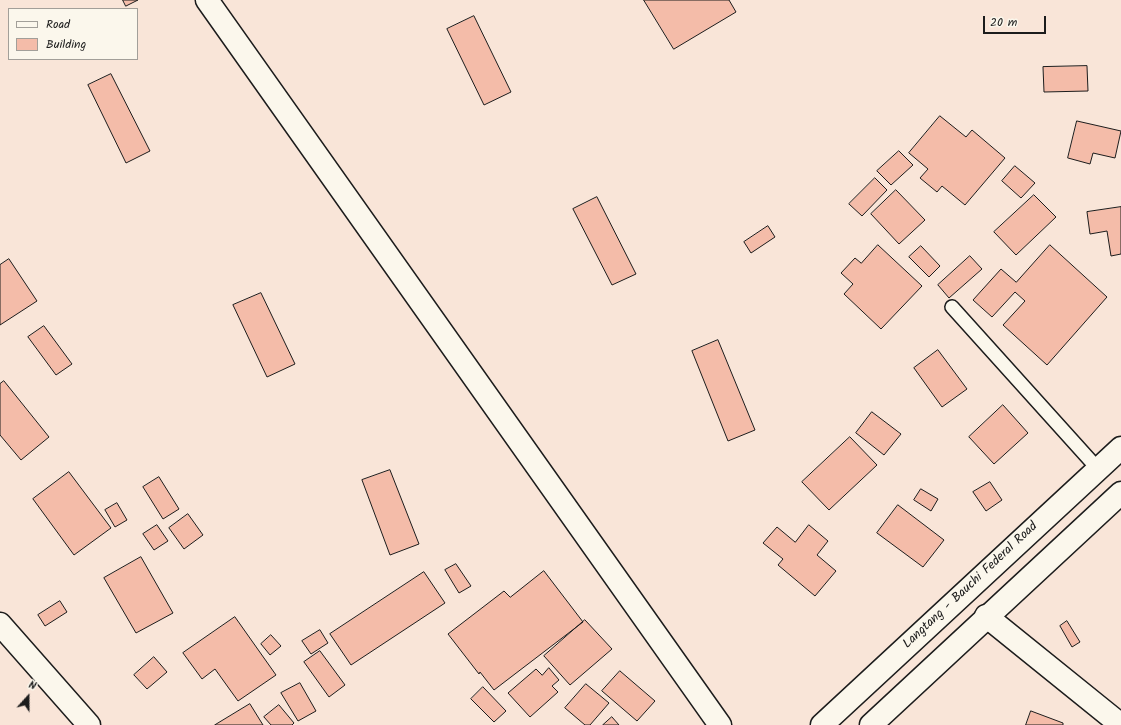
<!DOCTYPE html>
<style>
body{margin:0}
#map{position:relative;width:1121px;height:725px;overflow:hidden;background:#f9e5d8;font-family:Kalam,sans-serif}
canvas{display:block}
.legend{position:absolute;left:8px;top:8px;width:130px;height:52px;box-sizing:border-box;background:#fbf7ec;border:1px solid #a29f99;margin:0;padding:5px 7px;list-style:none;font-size:12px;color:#1c1c1c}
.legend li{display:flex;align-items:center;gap:8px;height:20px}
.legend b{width:20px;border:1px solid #a29f99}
.north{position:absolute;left:8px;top:677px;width:40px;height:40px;-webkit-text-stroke:3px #fbf7ec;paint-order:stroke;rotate:21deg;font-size:11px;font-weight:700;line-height:16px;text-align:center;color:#1c1c1c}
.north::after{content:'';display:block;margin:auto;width:14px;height:18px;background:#1c1c1c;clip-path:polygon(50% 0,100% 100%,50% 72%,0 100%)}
.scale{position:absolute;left:983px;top:16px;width:63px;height:18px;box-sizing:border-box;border:2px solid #1c1c1c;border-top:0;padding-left:5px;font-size:12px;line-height:14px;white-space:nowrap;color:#1c1c1c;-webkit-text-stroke:3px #fbf7ec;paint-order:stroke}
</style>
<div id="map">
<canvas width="1121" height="725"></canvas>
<ul class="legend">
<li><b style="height:5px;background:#fbf7ec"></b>Road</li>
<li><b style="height:11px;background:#f4bca9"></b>Building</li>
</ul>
<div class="north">N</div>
<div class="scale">20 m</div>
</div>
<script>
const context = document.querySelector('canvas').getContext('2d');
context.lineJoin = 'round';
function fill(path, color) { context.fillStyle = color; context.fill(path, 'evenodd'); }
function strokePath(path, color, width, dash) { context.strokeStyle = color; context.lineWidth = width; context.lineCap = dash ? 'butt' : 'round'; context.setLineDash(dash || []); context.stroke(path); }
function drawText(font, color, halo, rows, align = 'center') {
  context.font = font + ' Kalam,sans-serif'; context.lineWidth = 3; context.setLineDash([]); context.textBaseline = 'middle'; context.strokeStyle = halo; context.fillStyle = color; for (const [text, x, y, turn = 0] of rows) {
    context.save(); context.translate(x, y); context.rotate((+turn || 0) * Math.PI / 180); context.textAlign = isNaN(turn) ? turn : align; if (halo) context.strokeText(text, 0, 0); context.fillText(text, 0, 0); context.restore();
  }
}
const building = new Path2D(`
 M123,0h15l-12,6z
 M644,0h85l7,12 -62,37z
 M474,16l37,76 -27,13 -37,-76z
 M1087,66l1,25 -44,1 -1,-25z
 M111,74l39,77 -24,12 -38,-78z
 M940,116l26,21 6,-7 33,28 -40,47 -23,-19 -5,6 -17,-14 8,-9 -19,-16z
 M1077,121l44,10 -6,27 -22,-5 -3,11 -22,-6z
 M899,151l14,14 -22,20 -14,-14z
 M1015,166l20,17 -14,15 -19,-17z
 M875,178l12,12 -25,26 -13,-12z
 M896,190l29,30 -26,24 -28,-30z
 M1034,195l22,22 -40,38 -22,-23z
 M597,197l39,77 -24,11 -39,-76z
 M1121,207v47l-10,2 -4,-25 -17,3 -3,-22z
 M768,226l7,11 -24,16 -7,-11z
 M878,245l44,41 -41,43 -37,-35 9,-10 -12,-11 14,-15 6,5z
 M1050,245l57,52 -60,68 -44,-40 22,-24 -10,-9 -23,25 -19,-17 28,-31 15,13z
 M921,246l19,20 -11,11 -20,-20z
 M970,256l12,13 -33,29 -11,-13z
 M9,259l28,42 -37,24v-60z
 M261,293l34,71 -28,13 -34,-72z
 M44,326l28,38 -16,11 -28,-38z
 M718,340l37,90 -27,11 -36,-90z
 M938,350l29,39 -25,18 -28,-39z
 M4,381l45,56 -28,23 -21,-25v-51z
 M1003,405l25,28 -34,31 -25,-27z
 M872,412l29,22 -17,21 -28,-22z
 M850,437l27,28 -48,45 -27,-28z
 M390,470l29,74 -29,11 -28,-75z
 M69,472l42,56 -37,27 -41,-56z
 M159,477l20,32 -16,10 -20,-32z
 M990,482l12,18 -16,11 -13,-19z
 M921,489l17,10 -7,12 -17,-11z
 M117,503l10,17 -12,7 -10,-17z
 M898,505l46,35 -21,27 -46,-34z
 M188,514l15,21 -19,14 -15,-21z
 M157,525l11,16 -14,9 -11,-16z
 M809,525l19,16 -11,14 19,16 -21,25 -37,-31 5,-6 -20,-16 14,-16 18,15z
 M141,557l32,56 -37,20 -32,-55z
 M456,564l15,22 -12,7 -14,-23z
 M544,571l39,51 -89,68 -14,-18 -1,2 -31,-40 56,-43 6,6z
 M424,572l21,31 -94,62 -21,-31z
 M60,601l7,11 -22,14 -7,-11z
 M235,617l41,58 -38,26 -23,-32 -13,10 -19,-26z
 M585,620l27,29 -42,36 -26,-29z
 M1067,621l13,21 -8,5 -12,-21z
 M320,630l8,13 -17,11 -9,-13z
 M271,635l10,11 -11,9 -9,-11z
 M320,651l25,34 -16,12 -25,-35z
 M154,657l13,15 -20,17 -13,-14z
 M549,668l10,12 -7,6 6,6 -28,25 -22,-24 28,-24 6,6z
 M620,671l35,30 -18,20 -35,-30z
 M300,683l16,28 -18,10 -17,-28z
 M586,684l23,19 -19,22h-5l-20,-17z
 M483,687l23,24 -12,11 -23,-23z
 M250,704l13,21h-48z
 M279,705l15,18 -2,2h-21l-7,-8z
 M1031,711l32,12v2h-37z
 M612,717l7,8h-16z`);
fill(building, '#f4bca9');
strokePath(building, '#1c1c1c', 1);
const service = new Path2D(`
 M952,307l146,162`);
const minor = new Path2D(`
 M207,0l513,725
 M986,616l135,109
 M0,624l89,101`);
const primary = new Path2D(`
 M822,725l299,-277
 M871,725l250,-232`);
strokePath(service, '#1c1c1c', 16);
strokePath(minor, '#1c1c1c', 25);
strokePath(primary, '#1c1c1c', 25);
strokePath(service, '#fbf7ec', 13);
strokePath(minor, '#fbf7ec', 22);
strokePath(primary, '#fbf7ec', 22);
drawText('13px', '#1c1c1c', '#fbf7ec', [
 ["Langtang - Bauchi Federal Road",971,586,-43]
]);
</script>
